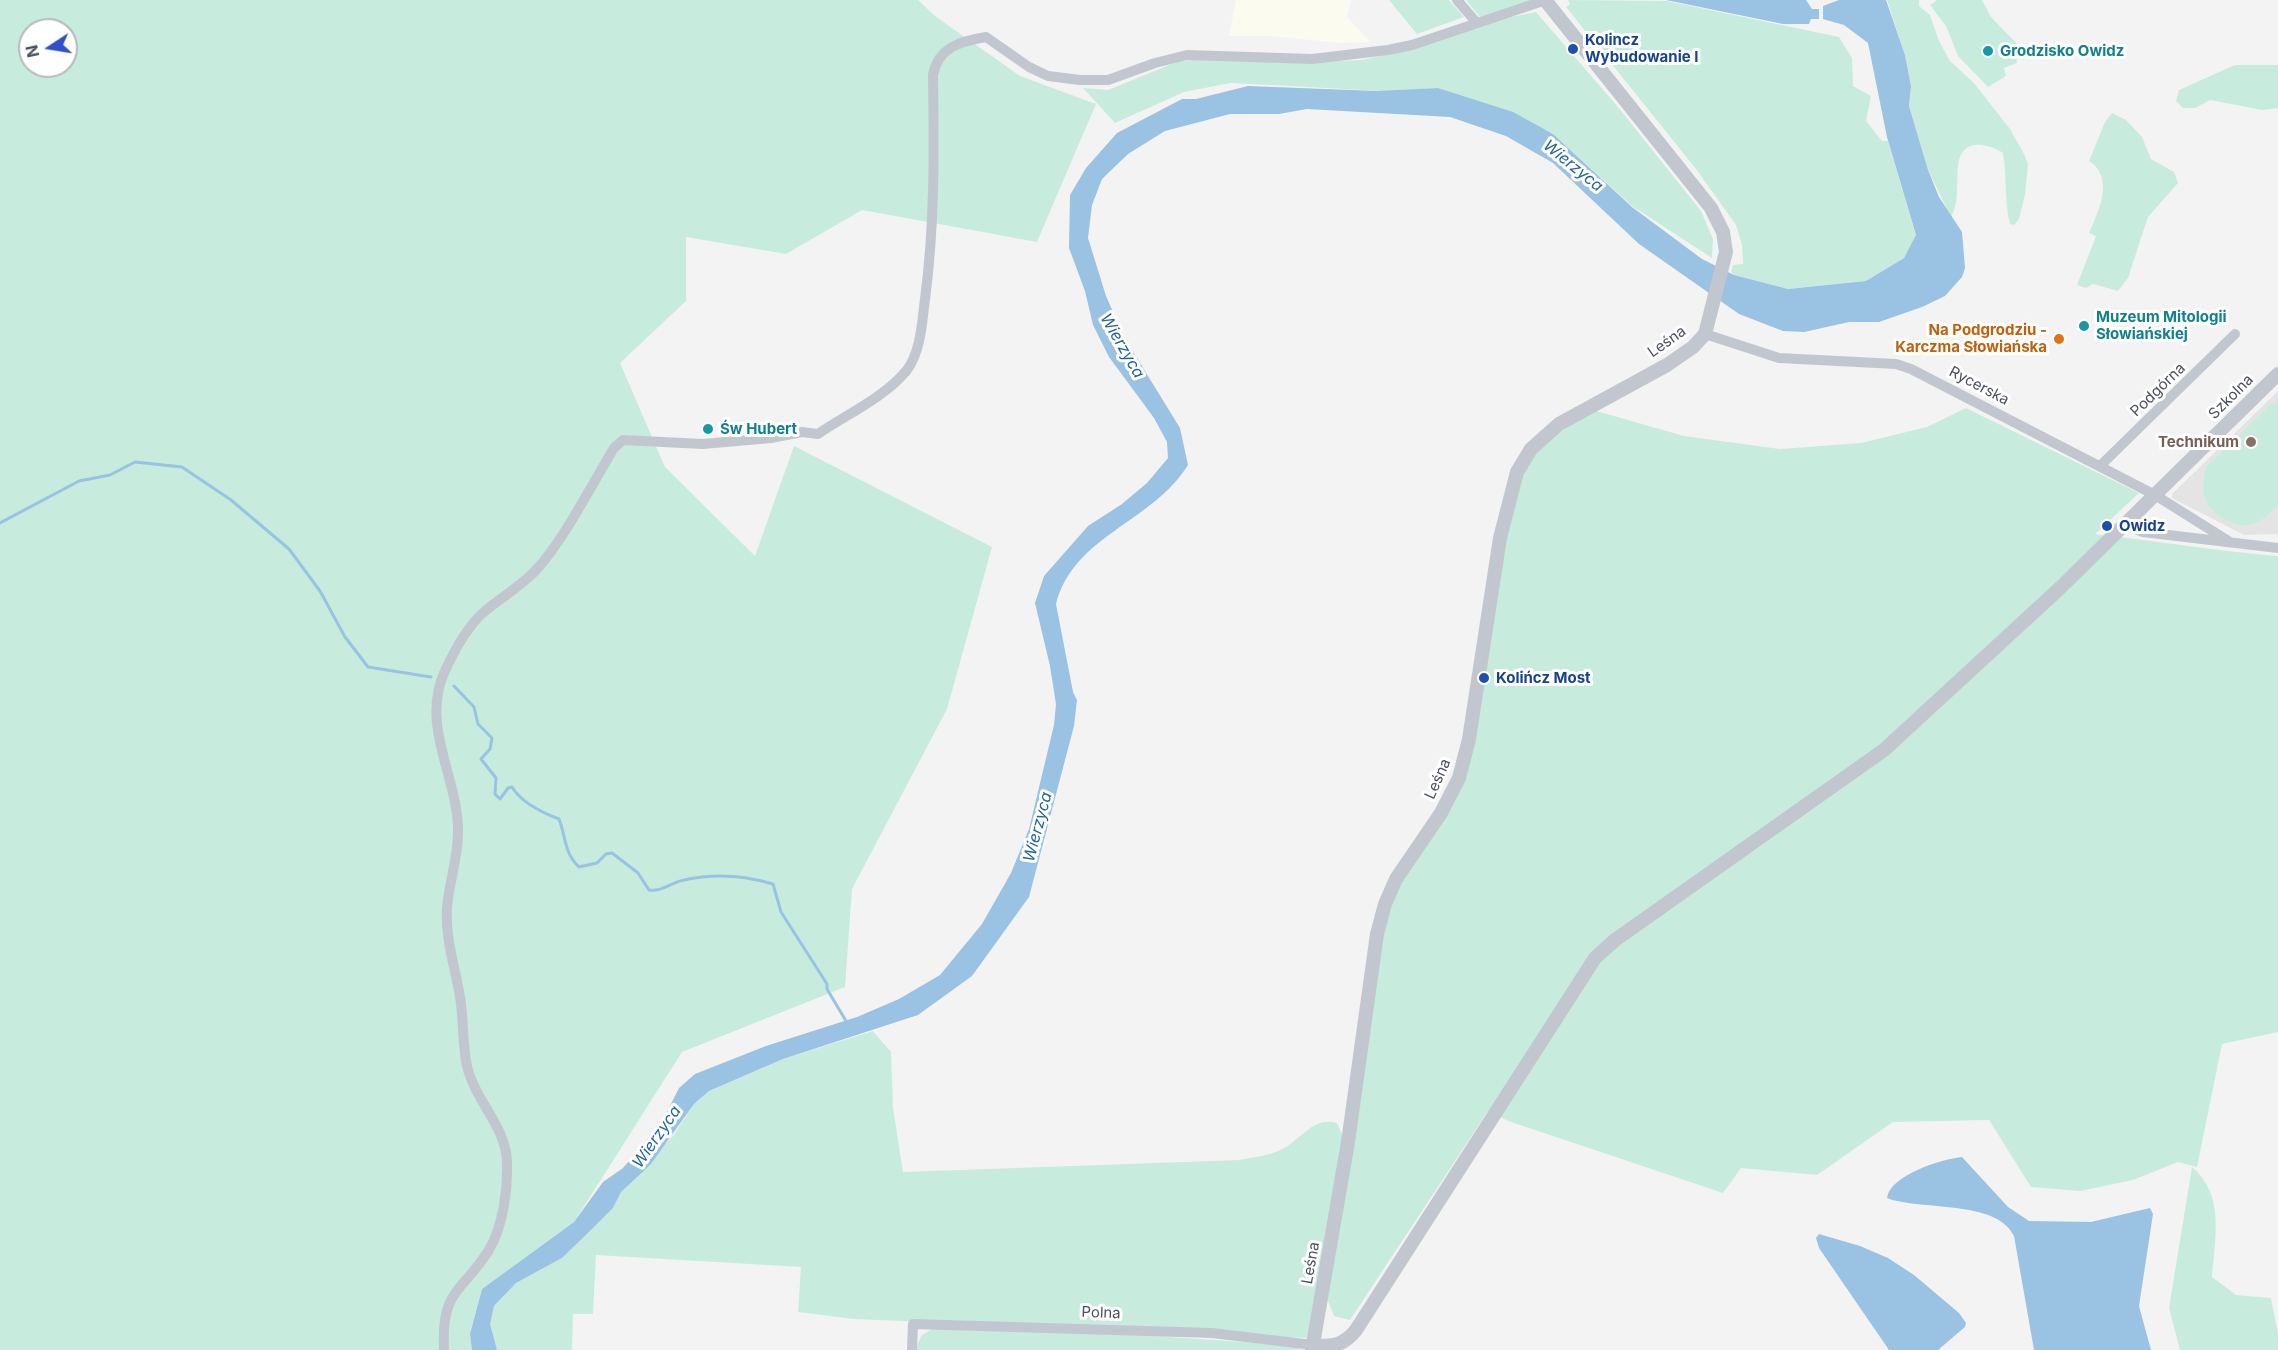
<!DOCTYPE html>
<meta charset="utf-8">
<style>
body{margin:0}
#map{position:relative;width:2278px;height:1350px;overflow:hidden;background:#f4f3f3;font-family:Inter,sans-serif}
canvas{display:block}
.north{position:absolute;left:18px;top:18px;width:60px;height:60px;box-sizing:border-box;background:#fff;border:2px solid #b7b9bf;border-radius:50%;rotate:258deg;font-size:16px;font-weight:700;line-height:24px;text-align:center;color:#4c515e}
.north::after{content:'';display:block;margin:auto;width:21px;height:27px;background:#3050d1;clip-path:polygon(50% 0,100% 100%,50% 72%,0 100%)}
</style>
<div id="map">
<canvas width="2278" height="1350"></canvas>
<div class="north">N</div>
</div>
<script>
const context = document.querySelector('canvas').getContext('2d');
context.lineJoin = 'round';
function fill(path, color) { context.fillStyle = color; context.fill(path, 'evenodd'); }
function strokePath(path, color, width, dash) { context.strokeStyle = color; context.lineWidth = width; context.lineCap = dash ? 'butt' : 'round'; context.setLineDash(dash || []); context.stroke(path); }
function drawText(font, color, halo, rows, align = 'center') {
  context.font = font + ' Inter,sans-serif'; context.lineWidth = 6; context.setLineDash([]); context.textBaseline = 'middle'; context.strokeStyle = halo; context.fillStyle = color; for (const [text, x, y, turn = 0] of rows) {
    context.save(); context.translate(x, y); context.rotate((+turn || 0) * Math.PI / 180); context.textAlign = isNaN(turn) ? turn : align; if (halo) context.strokeText(text, 0, 0); context.fillText(text, 0, 0); context.restore();
  }
}
fill(new Path2D(`
 M1236,0h115l-4,17 23,25 -30,1 -68,-7h-43z`), '#fbfbf0');
fill(new Path2D(`
 M2278,391v143l-34,1 -72,-37v-4z`), '#e5e4e4');
fill(new Path2D(`
 M0,0h918l17,16 85,60 76,28 -59,138 -175,-32 -76,44 -100,-17v64l-66,62 45,104 90,89 39,-110 198,101 -45,162 -95,180 -7,98 -163,65 -108,170 -92,67 -12,45 2,16h-472zM30,30h36v36h-36z
 M1389,0h60l15,17 -47,17z
 M1466,0h63l2,2 -51,15z
 M1568,0l99,1 172,36 13,21 1,28 18,10 -5,25 16,20h6l28,95 -12,22 -38,23 -78,8 -54,-14 -3,-3 2,-7 10,-1 -1,-19 -6,-20 -40,-56 -130,-162 4,-3z
 M1887,0h32v6l11,9 9,26 11,20 24,22 36,46 14,25 4,10 -3,31 -6,24 -5,6 -4,-1c-6,-24 -3,-47 -7,-71 -14,-9 -38,-15 -44,7 -4,19 2,39 -8,57l-23,-47 -19,-64 2,-20 -6,-31z
 M1937,0h45l9,17 32,33 -7,6 1,7 -13,5 2,8 -18,11 -30,-31 -12,-30 -16,-21z
 M1536,12l82,95 83,104 12,28 -1,19 -80,-52 -79,-72 -114,-46 -57,3 -151,-8 -47,9 -69,31 -32,-35 25,2 71,-29 33,-2 77,3 73,-2 35,-8 74,-27z
 M2235,65h43v43l-16,2 -52,-10 -15,8h-12l-7,-7 3,-11z
 M2112,113l14,7 16,17 9,22 23,13 4,11 -30,34 -20,61 -10,13 -25,-7 -7,4 -9,-3 19,-49 -7,-3c10,-23 26,-55 0,-72l16,-39z
 M2278,401v104c-8,8 -15,16 -26,19 -19,5 -43,-10 -48,-29 -2,-9 0,-19 2,-28l64,-62z
 M1966,408l173,85 -44,41c61,7 122,17 183,22v476l-56,12 -25,123 -19,-5 -45,18 -53,11 -49,-4 -42,-67 -96,2 -76,53 -76,-7 -18,25 -215,-72 -20,-10 -138,209 -16,-4 -8,-20 60,-379 14,-35 54,-82 56,-290 13,-42 12,-19 58,-39 91,26 96,13 81,-6 66,-16z
 M873,1031l18,21 2,56 10,64 336,-12c13,-3 33,-4 45,-12 18,-10 30,-32 53,-25l8,18 -35,197 -456,-19 -56,-7 3,-45 -205,-12 -3,59h-20l-1,36h-75l-8,-26 5,-18 22,-23 46,-25 27,-26 24,-24 8,-16 52,-56 21,-32 15,-13 74,-32z
 M2192,1167c33,27 23,72 20,110l24,18 35,3 7,36v16h-98l-11,-42z
 M933,1328c123,3 244,7 366,19l2,3h-386l6,-14z`), '#c7ecde');
fill(new Path2D(`
 M1666,0h140l6,9h7v10h-8l-2,5h-26z
 M1839,0h47l19,55 6,31 -2,20 19,64 11,27 23,35 3,36 -3,9 -17,19 -23,11 -43,15h-30l-45,10 -21,-1 -44,-17 -100,-70 -86,-81 -47,-27 -56,-19 -143,-8 -28,5h-49l-65,17 -37,23 -26,25 -10,26 -4,33 18,58 18,41 56,91 8,37c-36,58 -114,70 -132,139l17,88 4,8 -3,26 -45,171 -57,79 -54,39 -135,44 -74,32 -15,13 -43,60 -30,28 -8,16 -24,24 -27,26 -46,25 -22,23 -4,18 7,26h-25l-2,-16 12,-45 92,-67 29,-40 20,-14 22,-25 23,-33 11,-22 16,-14 71,-28 91,-29 42,-18 41,-24 42,-51 29,-51 18,-44 25,-104 2,-21 -6,-38 -15,-63 9,-27 44,-50 34,-22 25,-21 21,-25 -1,-16 -13,-24 -45,-61 -16,-32 -8,-34 -16,-43 1,-53 16,-27 31,-35 65,-34h14l52,-13 129,5 61,-3 75,24 40,22 79,73 70,52 32,16 54,14 78,-8 38,-23 12,-23 -29,-98 -19,-94 -24,-18 -21,-6v-13z
 M1962,1157l46,50 21,14 62,1 59,-14 3,6 -14,92 12,44h-117l-20,-114c-18,-37 -93,-25 -127,-38 3,-23 55,-39 75,-41z
 M1819,1234l41,12 28,12 26,17 45,38 7,10 -1,4 -27,23h-49l-70,-102 -3,-10z`), '#9ac2e3');
strokePath(new Path2D(`
 M0,523l79,-42 31,-6 25,-13 47,5 49,33 58,49 31,42 25,46 23,30 63,10
 M454,686l20,21 4,17 14,14 -2,11 -9,10 15,19 -1,16 5,5 8,-11 4,-1c9,15 31,26 47,32 7,18 5,34 20,48l18,-4 9,-9 6,-1 26,20 11,17c13,2 23,-8 35,-10 31,-7 59,-5 89,4l8,28 46,72v5l19,32`), '#9ac2e3', 3);
strokePath(new Path2D(`
 M1457,0l20,23
 M1705,334l74,24 117,6 15,5 244,126 75,47
 M2100,466l135,-132
 M2125,525l18,7 135,16
 M444,1350c-3,-61 17,-56 45,-100 14,-24 19,-60 18,-88 -1,-36 -32,-61 -40,-96 -5,-22 -3,-46 -7,-69 -5,-30 -15,-59 -13,-89 2,-27 12,-52 11,-79 -1,-53 -37,-103 -14,-156 10,-22 23,-47 41,-62 17,-14 36,-25 51,-41 28,-30 56,-86 78,-122l9,-8 80,4 68,-6 31,-6 16,2c29,-20 66,-36 89,-64 14,-19 15,-48 18,-71 10,-76 9,-148 8,-224 5,-28 28,-34 53,-38l43,30 19,9 32,4h28l47,-17 32,-8 125,4 76,-9 24,-5 134,-45
 M912,1350l1,-26 299,9 101,12`), '#c2c7cf', 10);
strokePath(new Path2D(`
 M1313,1345c19,2 30,1 43,-15l239,-372 20,-18 269,-190 176,-162 218,-214
 M1312,1350l36,-208 29,-208 8,-30 11,-25 45,-66 18,-35 10,-39 31,-201 17,-66 14,-23 28,-25 108,-59 26,-18 12,-13 21,-82 -3,-20 -12,-24 -166,-208`), '#c2c7cf', 14);
for (const [x, y, r, color] of [
 [1573,49,6,"#1a4fb4"],
 [1988,51,6,"#0f9aa8"],
 [2084,326,6,"#0f9aa8"],
 [2059,339,6,"#e8710a"],
 [708,429,6,"#0f9aa8"],
 [2251,442,6,"#8d6e63"],
 [2107,526,6,"#1a4fb4"],
 [1484,678,6,"#1a4fb4"]
]) { const dot = new Path2D(); dot.arc(x, y, r, 0, 2 * Math.PI); context.fillStyle = color; context.fill(dot); strokePath(dot, '#fff', 2); }
drawText('bold 15px', '#164399', '#fff', [
 ["Kolincz",1585,40],
 ["Wybudowanie I",1585,57],
 ["Owidz",2119,526],
 ["Kolińcz Most",1496,678]
], 'left');
drawText('bold 15px', '#0d838f', '#fff', [
 ["Grodzisko Owidz",2000,51],
 ["Muzeum Mitologii",2096,317],
 ["Słowiańskiej",2096,334],
 ["Św Hubert",720,429]
], 'left');
drawText('bold 15px', '#c56008', '#fff', [
 ["Na Podgrodziu -",2047,330],
 ["Karczma Słowiańska",2047,347]
], 'right');
drawText('15px', '#4c515e', '#fff', [
 ["Leśna",1667,342,-35],
 ["Rycerska",1979,386,28],
 ["Podgórna",2158,390,-44],
 ["Szkolna",2231,397,-45],
 ["Leśna",1438,779,-66],
 ["Leśna",1311,1263,-80],
 ["Polna",1101,1313,2]
]);
drawText('bold 15px', '#785e54', '#fff', [
 ["Technikum",2239,442]
], 'right');
drawText('italic 16px', '#1e659f', '#fff', [
 ["Wierzyca",1573,166,39],
 ["Wierzyca",1122,346,60],
 ["Wierzyca",1038,827,-75],
 ["Wierzyca",657,1137,-55]
]);
</script>
